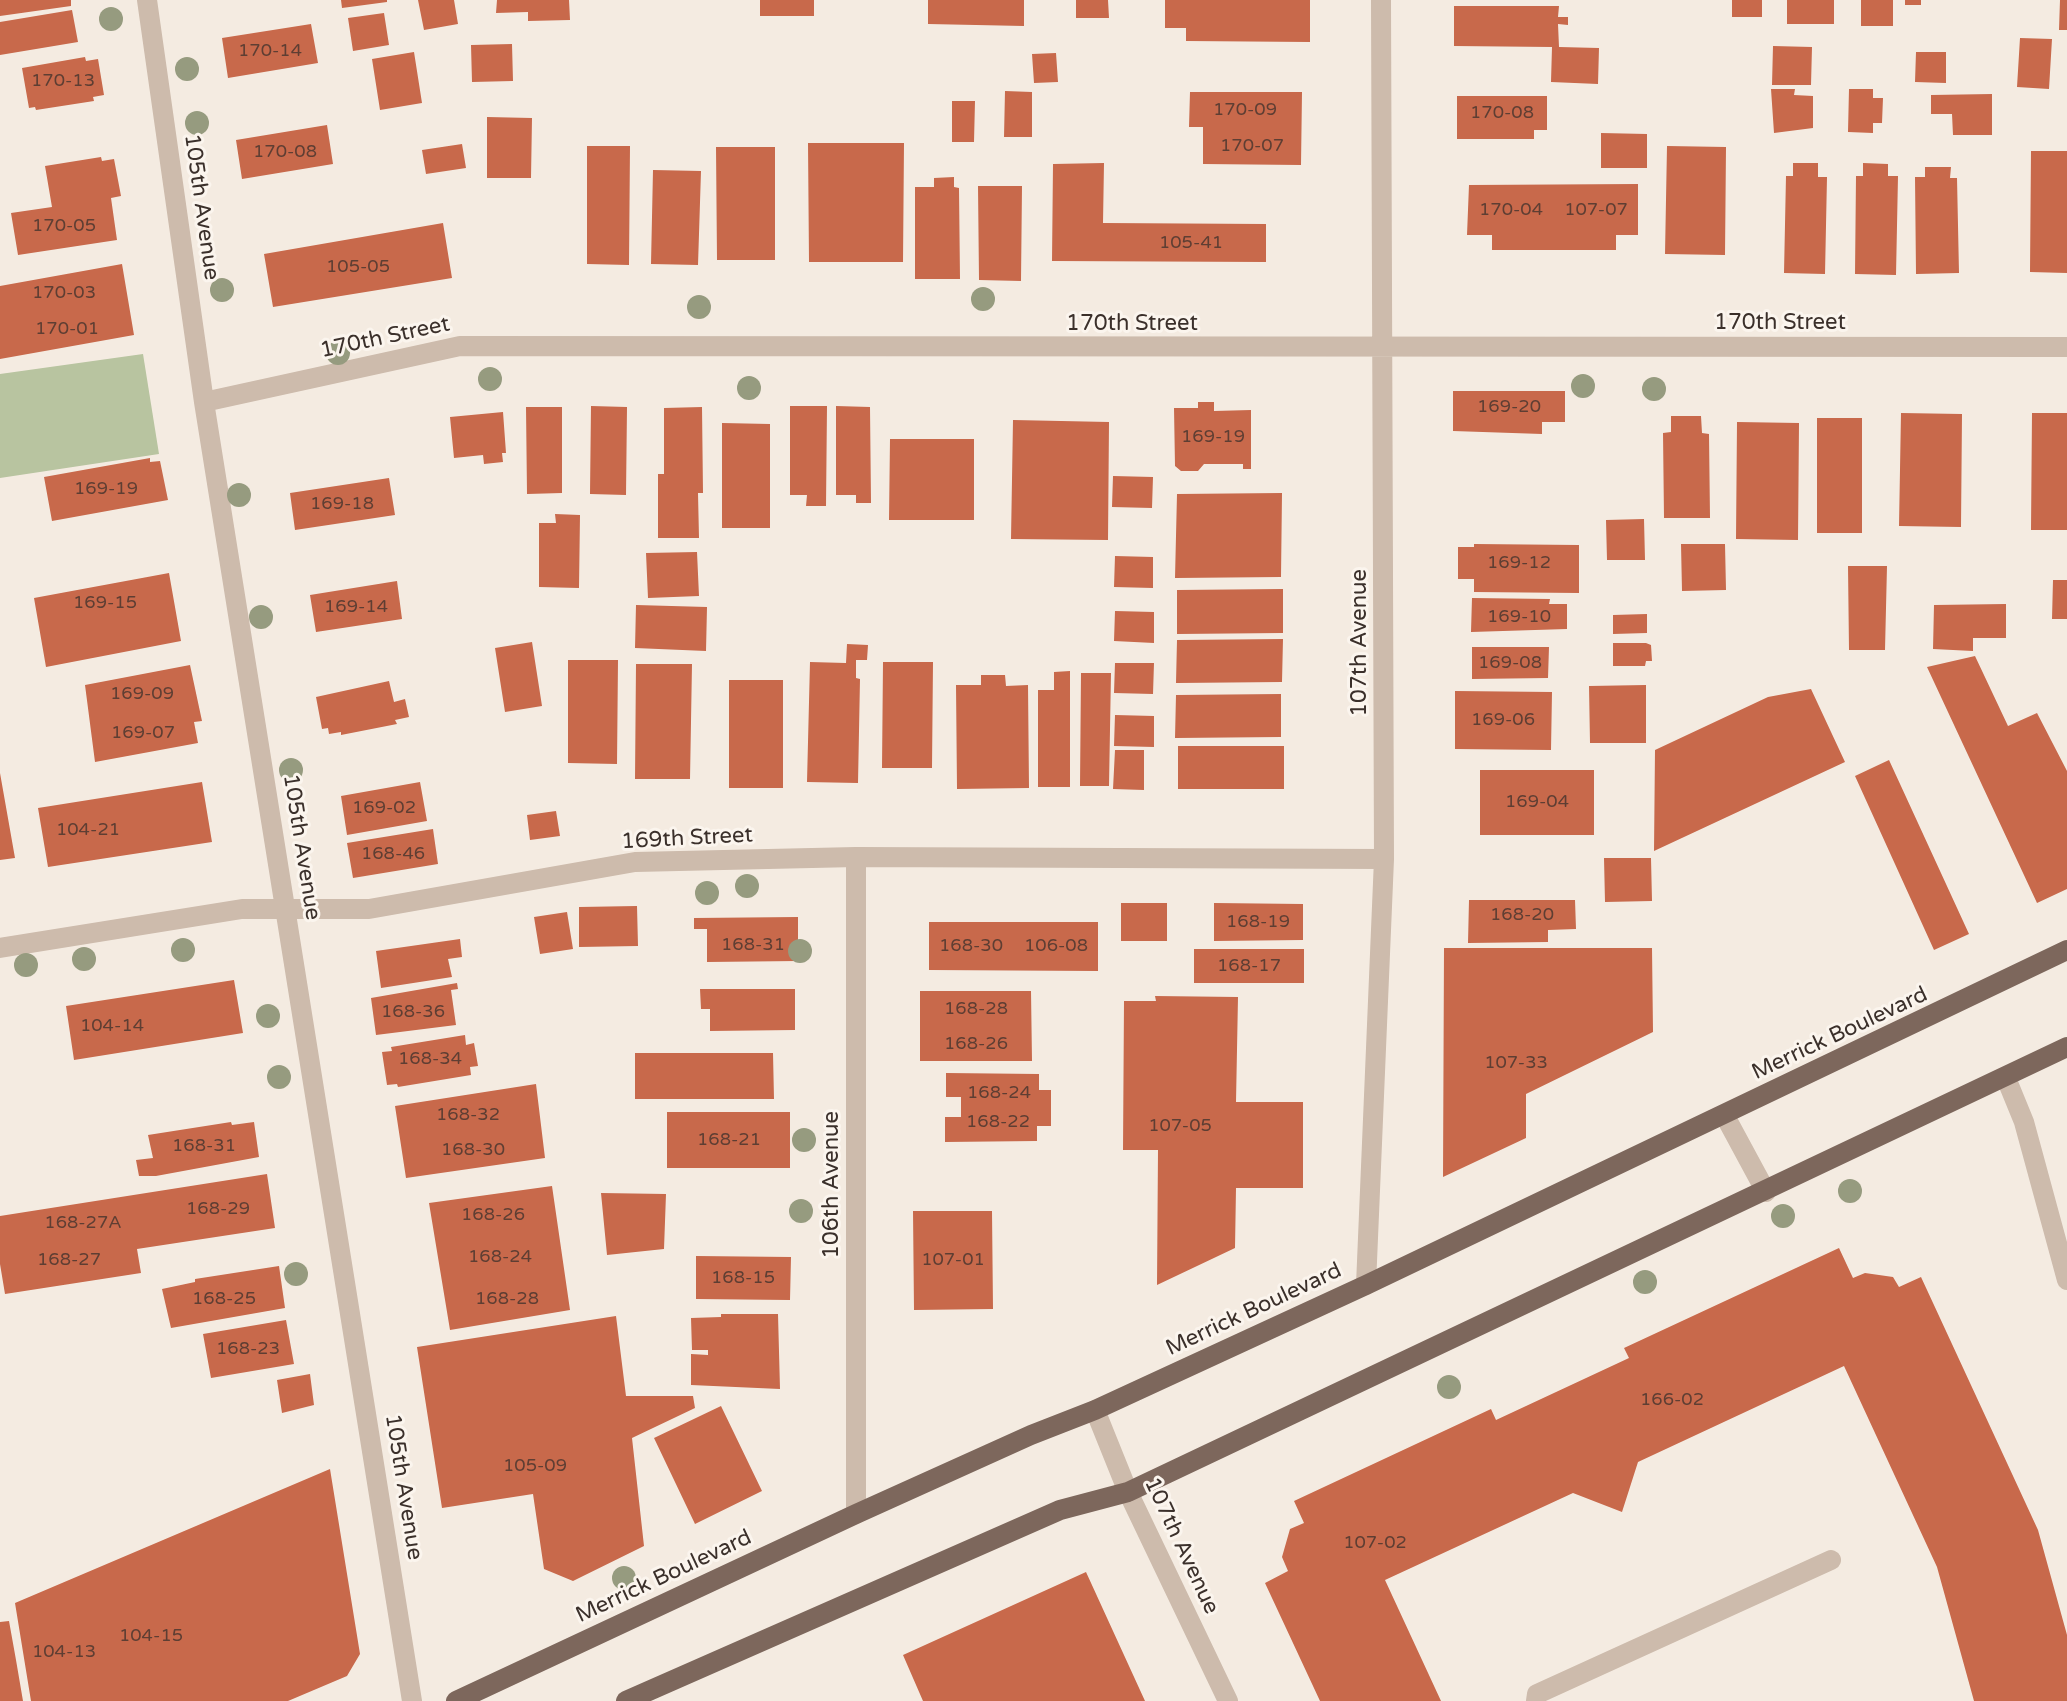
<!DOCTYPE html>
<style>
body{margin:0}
canvas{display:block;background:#f4ebe1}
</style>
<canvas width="2067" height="1701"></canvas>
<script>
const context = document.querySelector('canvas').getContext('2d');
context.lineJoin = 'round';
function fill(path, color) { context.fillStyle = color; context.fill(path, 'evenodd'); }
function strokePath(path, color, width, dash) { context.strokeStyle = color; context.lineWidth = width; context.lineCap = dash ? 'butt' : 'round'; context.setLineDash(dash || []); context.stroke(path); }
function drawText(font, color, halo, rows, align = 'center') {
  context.font = font + ' "Varela Round",sans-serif'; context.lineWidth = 6; context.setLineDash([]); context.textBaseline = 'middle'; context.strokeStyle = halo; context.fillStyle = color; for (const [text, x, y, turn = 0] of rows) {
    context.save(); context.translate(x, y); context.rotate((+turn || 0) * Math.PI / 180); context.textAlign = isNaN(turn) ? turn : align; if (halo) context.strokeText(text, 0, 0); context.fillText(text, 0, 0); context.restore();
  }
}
fill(new Path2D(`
 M143,354l16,100 -159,24v-104z`), '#b8c4a0');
fill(new Path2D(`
 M0,0h71v6l-71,10z
 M341,0h46v2l-45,6z
 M418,0h36l4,24 -34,6z
 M497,0h72l1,20 -42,1v-9l-32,1z
 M760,0h54v16h-54z
 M928,0h96v26l-96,-2z
 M1076,0h32l1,18h-33z
 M1165,0h145v42l-124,-1v-13h-21z
 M1732,0h30v17h-30z
 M1787,0h47v24h-47z
 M1861,0h32v26h-32z
 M1905,0h16v5h-16z
 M2060,0h7v30h-8z
 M1454,6h105l-1,11h10v8l-10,-1 1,23 40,1 -1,36 -47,-2 1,-35 -98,-1z
 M72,10l6,32 -78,13v-33z
 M384,13l5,32 -36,6 -5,-33z
 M311,24l7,39 -90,15 -6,-40z
 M2020,38l32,1 -3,50 -32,-2z
 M512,44l1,37 -41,1 -1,-37z
 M1773,46l39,1 -1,38h-39z
 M414,52l8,51 -42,7 -8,-51z
 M1916,52h30v31l-31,-1z
 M1056,53l2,29 -24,1 -2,-29z
 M85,57l1,4 12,-2 6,36 -11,2 1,4 -58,9 -1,-3 -6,1 -7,-40z
 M1771,89h24l-1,6 19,1v32l-39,5z
 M1849,89h24v9h10l-1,25h-9v10l-25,-1z
 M1005,91l27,1v45h-28z
 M1190,92h112l-1,73 -98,-1v-37h-14z
 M1992,94v41h-39l-1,-21h-21v-19z
 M1457,96h90v34h-13v9h-77z
 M952,101h23l-1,41h-22z
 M487,117l45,1 -1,60h-44z
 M327,125l6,39 -91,15 -6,-39z
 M1601,133l46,1v34h-46z
 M808,143h96l-1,119h-94z
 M462,144l4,24 -40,6 -4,-24z
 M587,146h43l-1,119 -42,-1z
 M1667,146l59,1 -1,108 -60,-1z
 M716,147h59v113h-58z
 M2031,151h36v122l-37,-1z
 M101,157l1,4 12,-2 7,37 -10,2 6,42 -99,15 -7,-42 41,-6 -7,-41z
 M1104,163l-1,60 163,1v38l-214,-1 1,-97z
 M1793,163h25v14h9l-2,97 -41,-1 2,-97h7z
 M1863,163l25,1v12h10l-2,99 -41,-1 1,-98h7z
 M1925,167h26l-1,11h7l2,95 -43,1 -1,-97h10z
 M653,170l48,1 -3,94 -47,-1z
 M954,177v10l5,1 1,91h-45v-92h19v-9z
 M1638,184v51h-22v15h-124v-15h-25l2,-50z
 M978,186h44l-1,95 -42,-1z
 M443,223l9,55 -179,29 -9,-53z
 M122,264l12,71 -134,24v-73z
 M1453,391h112v31h-23v12l-89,-3z
 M1198,402h16v9l37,-1v59h-8v-5h-39l-6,7h-17l-6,-5 -1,-58h24z
 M591,406l36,1 -1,88 -36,-1z
 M790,406h37l-1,100h-20l1,-11h-17z
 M836,406l34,1 1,96h-15v-8h-20z
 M526,407h36v86l-35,1z
 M702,407l1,86h-5l1,45h-41v-64h6v-66z
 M503,412l3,41h-4l1,9 -19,2 -1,-9 -29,3 -4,-41z
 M1901,413l61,1 -1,113 -62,-1z
 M2032,413h35v117h-36z
 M1671,416h30l1,17 7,1 1,84h-46l-1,-85 8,-1z
 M1817,418h45v115h-45z
 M1013,420l96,2 -1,118 -97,-1z
 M1737,422l62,1 -1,117 -62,-1z
 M722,423l48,1v104h-48z
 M890,439h84v81h-85z
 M150,458v4l10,-1 8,39 -116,21 -8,-44z
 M1113,476l40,1 -1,31 -40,-1z
 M389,478l6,37 -100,15 -5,-37z
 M1282,493l-1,84 -106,1 2,-84z
 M555,514l25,1 -1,73 -40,-1v-64h17z
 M1644,519l1,41h-38l-1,-40z
 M1474,544l105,1v48l-105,-1v-13h-16v-32h16z
 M1681,544h44l1,46 -44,1z
 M697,552l2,44 -51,2 -2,-45z
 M1115,556l38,1v31l-39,-1z
 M1848,566h39l-2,84h-36z
 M169,573l12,68 -135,26 -12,-69z
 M2053,580h14v39h-15z
 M397,581l5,38 -86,13 -6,-37z
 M1283,589v44l-106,1v-44z
 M1472,598l78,1 -1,5h18v25l-96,3z
 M2006,604v34h-33v13l-40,-2 1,-44z
 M636,605l71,2 -1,44 -71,-3z
 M1115,611l39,1v31l-40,-2z
 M1647,614v19l-34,1v-19z
 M1283,639l-1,43 -106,1 1,-43z
 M532,642l10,64 -37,6 -10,-64z
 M1613,643h33l5,2 1,16h-6l-1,5h-32z
 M847,644l21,1 -1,15h-11v18l4,1 -2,104 -51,-1 3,-120 36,1z
 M1472,647h77l-1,31 -76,1z
 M1975,656l33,70 29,-13 30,58v118l-30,14 -110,-236z
 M568,660h50l-1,104 -49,-1z
 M883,662h50l-1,106h-50z
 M1115,663h39l-1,31 -39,-1z
 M636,664h56l-2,115h-55z
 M190,665l12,56 -8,1 4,21 -103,19 -10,-77z
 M1070,671v116h-32v-97h16v-18z
 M1081,673h30l-2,113h-29z
 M981,675h24l1,11 22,-1 1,103 -72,1 -1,-104h25z
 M729,680h54v108h-54z
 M389,681l5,21 11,-3 4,18 -14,3 2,4 -56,11v-3l-12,2 -1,-6 -6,1 -6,-32z
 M1646,685v58h-56l-1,-57z
 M1811,689l34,73 -191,89 1,-101 113,-53z
 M1455,691l97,1 -1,58 -96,-1z
 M1281,694v43l-106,1 1,-43z
 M1115,715l39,1v31l-40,-1z
 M1178,746h106v43h-106z
 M1115,750h29v40l-31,-1z
 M1889,760l80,174 -35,16 -79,-174z
 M1480,770h114v65h-114z
 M0,773l15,85 -15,2z
 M202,782l10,60 -164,25 -10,-59z
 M420,782l7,39 -80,14 -6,-39z
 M556,811l4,25 -30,4 -3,-25z
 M433,829l5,35 -85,14 -6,-35z
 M1604,858h47l1,43 -47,1z
 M1469,900h106l1,29 -28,1v12l-80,1z
 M1121,903h46v38h-46z
 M1214,903l89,1v36l-89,1z
 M637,906l1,40 -59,1v-40z
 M567,912l6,37 -33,5 -6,-37z
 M798,917v44l-91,1v-33h-13v-11z
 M929,922h169v49l-169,-1z
 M460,939l2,18 -14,2 4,18 -71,11 -5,-37z
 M1444,948h208l1,84 -127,62v44l-83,39z
 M1194,949h110v34h-110z
 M234,980l9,53 -169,27 -8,-54z
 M457,983l1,6 -7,1 5,35 -80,10 -5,-37z
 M700,989h95v41l-85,1v-22h-9z
 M920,991h111l1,70h-112z
 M1155,996l83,1 -2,105h67v86h-67l-1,60 -78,37 1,-135h-35l1,-149h32z
 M465,1035l1,10 8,-2 4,23 -8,1 1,8 -73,12 -1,-3 -10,1 -5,-33 10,-1 -1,-4z
 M635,1053h138l1,46h-139z
 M946,1073l93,1v16h12v36h-14v15l-92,1v-25h16v-20h-15z
 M536,1084l9,74 -139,20 -11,-72z
 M667,1112h123v56h-123z
 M231,1122l1,3 22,-3 5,35 -103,19h-17l-3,-16 17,-2 -5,-23z
 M267,1174l8,54 -138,21 4,24 -136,21 -5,-30v-48z
 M552,1186l18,124 -120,20 -21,-127z
 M601,1193l65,1 -2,55 -57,6z
 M913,1211h79l1,98 -79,1z
 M1839,1248l14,30 12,-5 28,4 6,10 22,-10 117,253 29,105v66h-93l-37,-134 -93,-201 -206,96 -16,50 -49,-19 -188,87 56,121h-121l-55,-118 23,-12 -6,-14 8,-28 14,-6 -10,-22 197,-92 5,11 133,-62 -5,-10z
 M696,1256l95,1 -1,43 -94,-1z
 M279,1266l6,42 -114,20 -9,-39 33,-7v-3z
 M721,1314h57l2,75 -89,-4v-31l17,1v-5h-16l-1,-32 30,-1z
 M616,1316l10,80h67l2,12 -63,30 12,108 -71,35 -29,-12 -11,-75 -91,14 -25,-161z
 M286,1320l8,44 -83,14 -8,-44z
 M310,1374l4,31 -32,8 -5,-33z
 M721,1406l41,85 -67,33 -41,-86z
 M330,1469l30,185 -13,22 -59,25h-257l-16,-98z
 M1086,1572l59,129h-222l-20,-46z
 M9,1621l7,39 7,41h-23v-79z`), '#c8694b');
strokePath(new Path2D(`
 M1725,1116l41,76
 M1536,1701l1,-7 294,-134`), '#cdbbac', 20);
strokePath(new Path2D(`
 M147,0l57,402 208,1299
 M204,402l256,-56 1607,1
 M0,948l242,-39h127l266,-47 221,-5 528,2
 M2006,1078l18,44 43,158
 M1366,1285l18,-426 -3,-859
 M1095,1410l33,82 100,209
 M856,1514v-657`), '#cdbbac', 20);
strokePath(new Path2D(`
 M456,1701l400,-187 175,-79 64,-25 271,-125 701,-335
 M626,1701l434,-191 68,-18 939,-445`), '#7d675c', 20);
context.fillStyle = '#969b7f';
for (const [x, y] of [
 [111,19],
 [187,69],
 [197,123],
 [222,290],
 [983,299],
 [699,307],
 [338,353],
 [490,379],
 [1583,386],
 [749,388],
 [1654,389],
 [239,495],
 [261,617],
 [291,770],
 [747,886],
 [707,893],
 [183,950],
 [800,951],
 [84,959],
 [26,965],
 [268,1016],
 [279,1077],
 [804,1140],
 [1850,1191],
 [801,1211],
 [1783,1216],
 [296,1274],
 [1645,1282],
 [1449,1387],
 [624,1578]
]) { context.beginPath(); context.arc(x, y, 12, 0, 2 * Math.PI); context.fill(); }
drawText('18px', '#5e3e33', null, [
 ["170-14",270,51],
 ["170-13",63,81],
 ["170-09",1245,110],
 ["170-08",1502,113],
 ["170-07",1252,146],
 ["170-08",285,152],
 ["170-04",1511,210],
 ["107-07",1596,210],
 ["170-05",64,226],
 ["105-41",1191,243],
 ["105-05",358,267],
 ["170-03",64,293],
 ["170-01",67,329],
 ["169-20",1509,407],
 ["169-19",1213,437],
 ["169-19",106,489],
 ["169-18",342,504],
 ["169-12",1519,563],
 ["169-15",105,603],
 ["169-14",356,607],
 ["169-10",1519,617],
 ["169-08",1510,663],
 ["169-09",142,694],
 ["169-06",1503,720],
 ["169-07",143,733],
 ["169-04",1537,802],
 ["169-02",384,808],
 ["104-21",88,830],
 ["168-46",393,854],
 ["168-20",1522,915],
 ["168-19",1258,922],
 ["168-31",753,945],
 ["168-30",971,946],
 ["106-08",1056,946],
 ["168-17",1249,966],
 ["168-28",976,1009],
 ["168-36",413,1012],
 ["104-14",112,1026],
 ["168-26",976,1044],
 ["168-34",430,1059],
 ["107-33",1516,1063],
 ["168-24",999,1093],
 ["168-32",468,1115],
 ["168-22",998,1122],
 ["107-05",1180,1126],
 ["168-21",729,1140],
 ["168-31",204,1146],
 ["168-30",473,1150],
 ["168-29",218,1209],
 ["168-26",493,1215],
 ["168-27A",83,1223],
 ["168-24",500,1257],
 ["168-27",69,1260],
 ["107-01",953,1260],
 ["168-15",743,1278],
 ["168-25",224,1299],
 ["168-28",507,1299],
 ["168-23",248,1349],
 ["166-02",1672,1400],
 ["105-09",535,1466],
 ["107-02",1375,1543],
 ["104-15",151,1636],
 ["104-13",64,1652]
]);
drawText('22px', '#3b302b', '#fbf5ee', [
 ["105th Avenue",201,207,82],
 ["170th Street",1780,323],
 ["170th Street",1132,324],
 ["170th Street",385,338,-12],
 ["107th Avenue",1360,643,-90],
 ["169th Street",687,839,-3],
 ["105th Avenue",301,847,81],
 ["Merrick Boulevard",1840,1034,-25],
 ["106th Avenue",832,1185,-90],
 ["Merrick Boulevard",1254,1310,-25],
 ["105th Avenue",403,1487,81],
 ["107th Avenue",1181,1546,65],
 ["Merrick Boulevard",664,1577,-25]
]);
</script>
